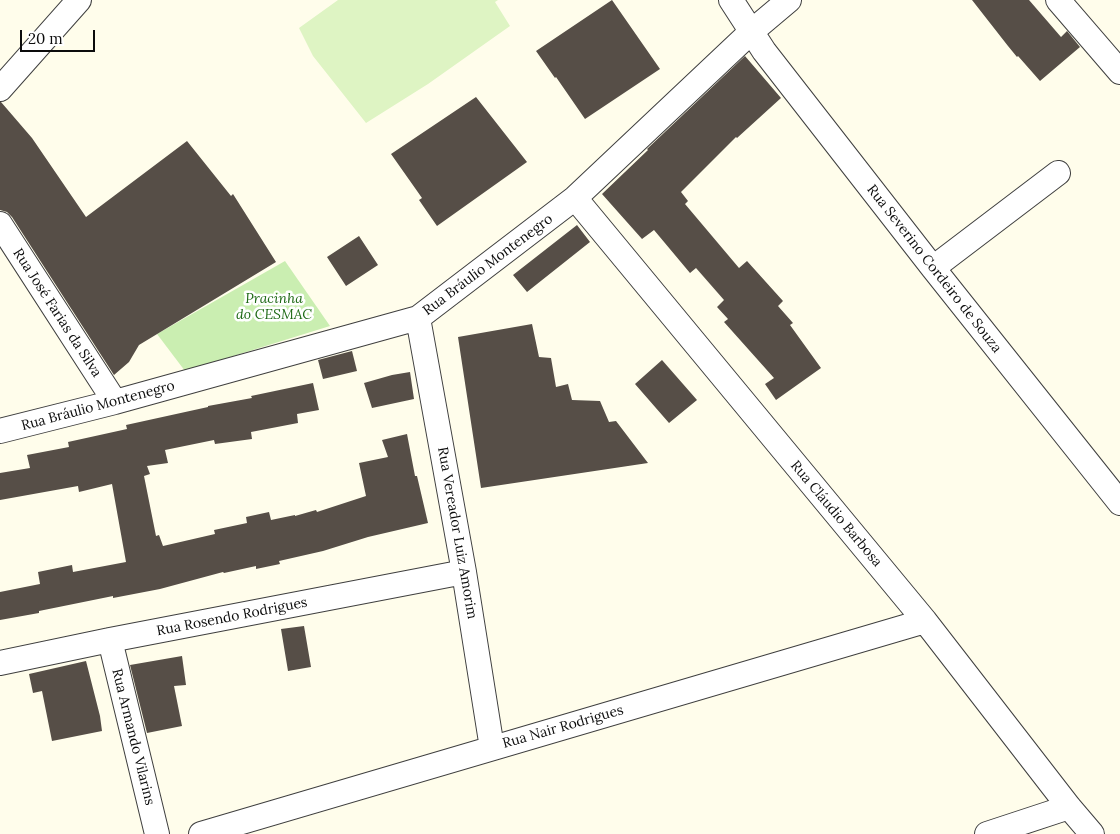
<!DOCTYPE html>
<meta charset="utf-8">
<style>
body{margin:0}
#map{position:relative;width:1120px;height:834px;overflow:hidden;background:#fffdeb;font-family:Lora,serif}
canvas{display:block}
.scale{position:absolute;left:20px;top:30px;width:75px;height:22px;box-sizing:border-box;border:2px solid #0c0c0c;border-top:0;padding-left:6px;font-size:15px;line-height:18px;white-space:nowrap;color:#0c0c0c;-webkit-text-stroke:4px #fff;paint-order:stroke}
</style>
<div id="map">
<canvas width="1120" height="834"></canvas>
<div class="scale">20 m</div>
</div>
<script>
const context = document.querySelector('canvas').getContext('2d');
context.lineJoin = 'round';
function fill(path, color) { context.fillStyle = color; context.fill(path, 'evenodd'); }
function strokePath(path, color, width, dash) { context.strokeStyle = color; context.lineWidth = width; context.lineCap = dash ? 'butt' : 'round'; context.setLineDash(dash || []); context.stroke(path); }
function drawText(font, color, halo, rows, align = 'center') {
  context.font = font + ' Lora,serif'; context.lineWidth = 5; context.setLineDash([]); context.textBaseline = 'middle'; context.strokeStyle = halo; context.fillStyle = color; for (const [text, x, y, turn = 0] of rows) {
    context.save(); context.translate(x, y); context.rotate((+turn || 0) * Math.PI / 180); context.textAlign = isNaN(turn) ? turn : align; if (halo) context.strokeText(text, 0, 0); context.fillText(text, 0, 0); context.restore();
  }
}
fill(new Path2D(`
 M285,261l45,65 -145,45 -28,-37z`), '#caeeb1');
fill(new Path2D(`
 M338,0h160l-3,2 15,24 -82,58 -62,39 -53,-67 -14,-28z`), '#def4c3');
fill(new Path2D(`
 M612,0l48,69 -75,50 -29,-42 -1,1 -19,-27z
 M972,0h57l32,37 6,-6 13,16 -40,34 -22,-25 -1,1 -9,-11z
 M745,56l36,42 -44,40 -1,-1 -55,55 7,9 -3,3 54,64 8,-7 36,40 -5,5 15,17 -3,2 31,43 -45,32 -11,-16 9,-6 -50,-56 4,-3 -11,-12 7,-7 -28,-32 -6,5 -36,-43 -12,9 -40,-45 46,-44 -1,-1z
 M476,97l51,65 -90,64 -18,-26 3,-2 -31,-44z
 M0,102h1l31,36 54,79 101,-76 44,55 2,-2 43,68 -137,83 -10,17 -15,13 -102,-158 -5,-5 -7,-2z
 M577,225l13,17 -63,50 -14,-17z
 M359,236l19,29 -32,21 -19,-29z
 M532,324l7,33 12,1 5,29 12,-3 4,16 28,1 9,21 7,-1 32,42 -167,25 -23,-151z
 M352,351l5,20 -34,8 -5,-19z
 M662,360l35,40 -28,23 -34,-39z
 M410,372l4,27 -42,9 -8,-25 28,-8z
 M313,383l6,27 -22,4 1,9 -47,9 1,7 -37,5 -1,-4 -49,10 3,13 -21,3 3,8 -6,2 12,60 3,-1 4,11 52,-12 -1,-4 33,-7 -1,-6 23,-5 2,8 24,-5v1l21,-6 1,2 49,-16 -7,-33 29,-6 -6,-17 25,-6 8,42h2l11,47 -60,14 -45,14 -44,10 1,3 -24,5v-3l-32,7 -1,-1 -63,17 -47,9v-2l-74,15v2l-39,7v-28l40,-8 -2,-12 34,-7 1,7 53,-10 -14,-78 -33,8 -1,-6 -78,14v-27l30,-5 -3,-13 42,-8 -1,-5 59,-13 -1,-4 82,-18v-1l44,-8 -1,-2z
 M304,626l7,41 -23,4 -7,-42z
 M182,656l4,29 -12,1 8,40 -35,7 -17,-68z
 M86,661l14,55 2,15 -50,10 -10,-50 -9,2 -4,-19z`), '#564e47');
const minor = new Path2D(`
 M731,0l33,51 169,217 187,235
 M1058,0l62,72
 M0,89l79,-89
 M575,198l350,423 144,186 23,27
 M0,224l115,178
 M933,268l125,-95
 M418,318l46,254 28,176
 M0,431l115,-29 303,-84 157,-120 176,-166 38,-32
 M110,640l47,194
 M0,663l110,-23 354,-68
 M201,834l724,-213
 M987,834l82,-27`);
strokePath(minor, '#3f3f3f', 26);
strokePath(minor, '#fff', 24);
drawText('14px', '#0c0c0c', '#fff', [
 ["Rua Bráulio Montenegro",488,265,-37],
 ["Rua Severino Cordeiro de Souza",934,269,52],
 ["Rua José Farias da Silva",57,313,57],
 ["Rua Bráulio Montenegro",98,406,-15],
 ["Rua Cláudio Barbosa",836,514,50],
 ["Rua Vereador Luiz Amorim",457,533,80],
 ["Rua Rosendo Rodrigues",232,617,-11],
 ["Rua Nair Rodrigues",563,727,-16],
 ["Rua Armando Vilarins",133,737,76]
]);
drawText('italic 14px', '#1f6a16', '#fff', [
 ["Pracinha",274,299],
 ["do CESMAC",274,315]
]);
</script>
